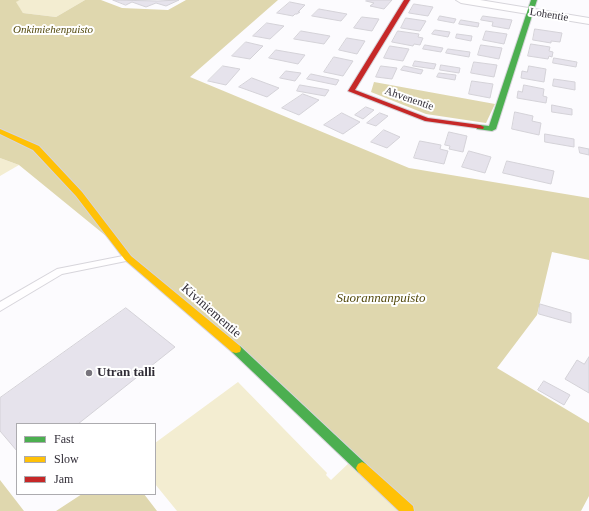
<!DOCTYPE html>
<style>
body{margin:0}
#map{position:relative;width:589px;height:511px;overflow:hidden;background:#fcfbfe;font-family:Georgia,serif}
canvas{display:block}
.legend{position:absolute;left:16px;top:423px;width:140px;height:72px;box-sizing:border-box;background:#fff;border:1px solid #acabaf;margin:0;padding:5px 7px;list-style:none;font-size:12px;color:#302c36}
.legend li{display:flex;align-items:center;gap:8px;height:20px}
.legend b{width:20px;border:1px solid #acabaf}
</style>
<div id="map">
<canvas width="589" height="511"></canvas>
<ul class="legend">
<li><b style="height:5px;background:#4caf50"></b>Fast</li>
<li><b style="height:5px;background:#ffc107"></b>Slow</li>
<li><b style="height:5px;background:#c62828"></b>Jam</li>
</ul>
</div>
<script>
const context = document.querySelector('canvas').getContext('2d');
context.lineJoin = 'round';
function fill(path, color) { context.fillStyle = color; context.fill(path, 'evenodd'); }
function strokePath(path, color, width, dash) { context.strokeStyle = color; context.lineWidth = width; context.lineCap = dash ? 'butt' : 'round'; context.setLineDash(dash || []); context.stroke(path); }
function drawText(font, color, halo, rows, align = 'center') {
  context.font = font + ' Georgia,serif'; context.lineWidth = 4; context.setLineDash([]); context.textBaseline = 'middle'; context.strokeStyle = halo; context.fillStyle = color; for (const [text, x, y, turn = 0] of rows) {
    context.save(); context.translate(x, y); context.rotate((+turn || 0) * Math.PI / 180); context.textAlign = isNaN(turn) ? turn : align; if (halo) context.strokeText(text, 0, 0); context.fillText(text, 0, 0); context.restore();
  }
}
fill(new Path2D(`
 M20,0h65l-29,17 -33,-4 -8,-11z
 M0,158l19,7 -19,11z
 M238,382l89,91 -1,2 5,5 20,-19 52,50h-226l-22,-27v-41z`), '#f3edd1');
fill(new Path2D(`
 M0,0h20l-4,2 7,11 33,4 29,-17h16l21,8 46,2 18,-10h92l-88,77 219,91 180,30v62l-37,-8 -15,63 -40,53 92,55v73l-8,15h-168l-280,-253 -114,-93 -19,-7z
 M374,82l121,22 -9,19 -60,-9 -55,-22z
 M0,480l24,31h-24z
 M82,494h62l13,17h-101z`), '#dfd7ae');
const building = new Path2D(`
 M113,0l45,1 21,-1 -13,6 -10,-3 -10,4 -14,-5 -6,3z
 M367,0h25l-8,9 -14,-3 4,-3 -8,-2z
 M290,2l15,3 -7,7h2l-3,2h-2l-2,2 -16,-3z
 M414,4l19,3 -5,9 -19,-3z
 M319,9l28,5 -6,7 -29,-5z
 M440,16l16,3 -2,4 -16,-3z
 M483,16l29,4 -3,9 -17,-3 1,-4 -12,-2z
 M362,17l17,2 -7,12 -18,-3z
 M406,18l20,3 -6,10 -19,-3z
 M461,20l18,3 -1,4 -19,-3z
 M267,23l17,3 -14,13 -17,-3z
 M535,29l27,4 -2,9 -9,-1v2l-18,-3z
 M435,30l15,2 -2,5 -16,-3z
 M301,31l29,5 -6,8 -30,-5z
 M398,31l21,3 -1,3 5,1 -3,7 -6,-1 -1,2 -21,-4z
 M486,31l21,3 -3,10 -21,-4z
 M457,34l15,2 -1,5 -15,-3z
 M347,38l18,3 -8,13 -18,-4z
 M246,42l17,4 -13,13 -18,-3z
 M531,44l19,3 -1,4 4,1 -1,5 -3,-1 -1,3 -20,-3z
 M425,45l18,3 -2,4 -18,-3z
 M481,45l21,3 -3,11 -21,-4z
 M390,46l19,3 -6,12 -19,-3z
 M448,49l22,3 -1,5 -23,-4z
 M276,50l29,5 -7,9 -29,-6z
 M334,57l19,4 -10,15 -19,-4z
 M554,58l23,4 -1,5 -23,-4z
 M415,61l21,3 -2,5 -21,-3z
 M474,62l23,3 -3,12 -23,-4z
 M441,65l19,3 -1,5 -19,-3z
 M223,66l17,3 -14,16 -18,-4z
 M381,66l16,2 -5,11 -16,-2z
 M404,66l19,4 -2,4 -20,-4z
 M529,66l17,3 -2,13 -23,-4 1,-7 5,1z
 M286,71l15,2 -6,8 -15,-3z
 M439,73l17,2 -1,5 -18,-3z
 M311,74l28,6 -3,5 -29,-6z
 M252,78l27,10 -12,9 -28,-10z
 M554,79l21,3v8l-22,-4z
 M472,81l21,3 -3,14 -21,-4z
 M300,85l29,5 -4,6 -28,-5z
 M524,85l20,4 -1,7 4,1 -1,6 -29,-5 1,-7 4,1z
 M303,94l16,6 -20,15 -17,-7z
 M552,105l20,4v6l-20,-3z
 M366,107l8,3 -11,9 -8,-4z
 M515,112l18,4 -1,5 9,2 -2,12 -27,-6z
 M342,113l18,9 -17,12 -19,-9z
 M380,113l8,3 -12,10 -9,-3z
 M384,130l16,7 -13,11 -16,-6z
 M449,132l18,4 -4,16 -14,-3 1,-3 -5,-1z
 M545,134l29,5v8l-29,-5z
 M420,141l21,4 -1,4 8,2 -4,13 -30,-6z
 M579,147l10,2v6l-9,-2z
 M469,151l22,6 -6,16 -23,-6z
 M507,161l47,10 -3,13 -48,-11z
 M540,304l31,9v10l-32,-9z
 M126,308l49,39 -97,77h-61v27l-17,-20v-33z
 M589,357v36l-24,-14 12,-19 7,4z
 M544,381l26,14 -6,10 -26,-15z`);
fill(building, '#e6e3ec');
strokePath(building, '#d4d2d8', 1);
const lane = new Path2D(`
 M128,255l5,3 -2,2 -69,14 -62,37v-9l57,-33z`);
const street = new Path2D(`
 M456,0h24l109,18v6l-128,-21z`);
const fast = new Path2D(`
 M531,0h6l-41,129 -4,2 -15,-2 -1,-2 4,-2 9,1z
 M236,345l4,1 126,118 2,4 -2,4 -4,2 -4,-2 -126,-120 -1,-3 1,-3z`);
const slow = new Path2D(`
 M0,129l39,17 43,46 49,64 109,90 1,3 -1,3 -4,1 -4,-1 -107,-92 -49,-64 -43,-46 -33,-16z
 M362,462l4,2 47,42 1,5h-15l-41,-39 -2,-4 2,-4z`);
const jam = new Path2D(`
 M404,0h6l-55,90 73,28 52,7 4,2 -1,2 -58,-8 -77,-30z`);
strokePath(lane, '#d7d5db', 2);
strokePath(street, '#d7d5db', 2);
strokePath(fast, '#d7d5db', 2);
strokePath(slow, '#d7d5db', 2);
strokePath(jam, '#d7d5db', 2);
fill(lane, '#fffeff');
fill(street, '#fffeff');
fill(fast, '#4caf50');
fill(slow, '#ffc107');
fill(jam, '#c62828');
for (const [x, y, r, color] of [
 [89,373,4,"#77747c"]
]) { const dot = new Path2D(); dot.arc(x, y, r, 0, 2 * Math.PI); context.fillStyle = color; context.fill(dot); strokePath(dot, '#fff', 1.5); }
drawText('11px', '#302c36', '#fff', [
 ["Lohentie",549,15,9],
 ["Ahvenentie",409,99,19]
]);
drawText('italic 11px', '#554b0e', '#fff', [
 ["Onkimiehenpuisto",53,30]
]);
drawText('italic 13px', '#554b0e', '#fff', [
 ["Suorannanpuisto",381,299]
]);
drawText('13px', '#302c36', '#fff', [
 ["Kiviniementie",211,311,41]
]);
drawText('bold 13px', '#302c36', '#fff', [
 ["Utran talli",97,373]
], 'left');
</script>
